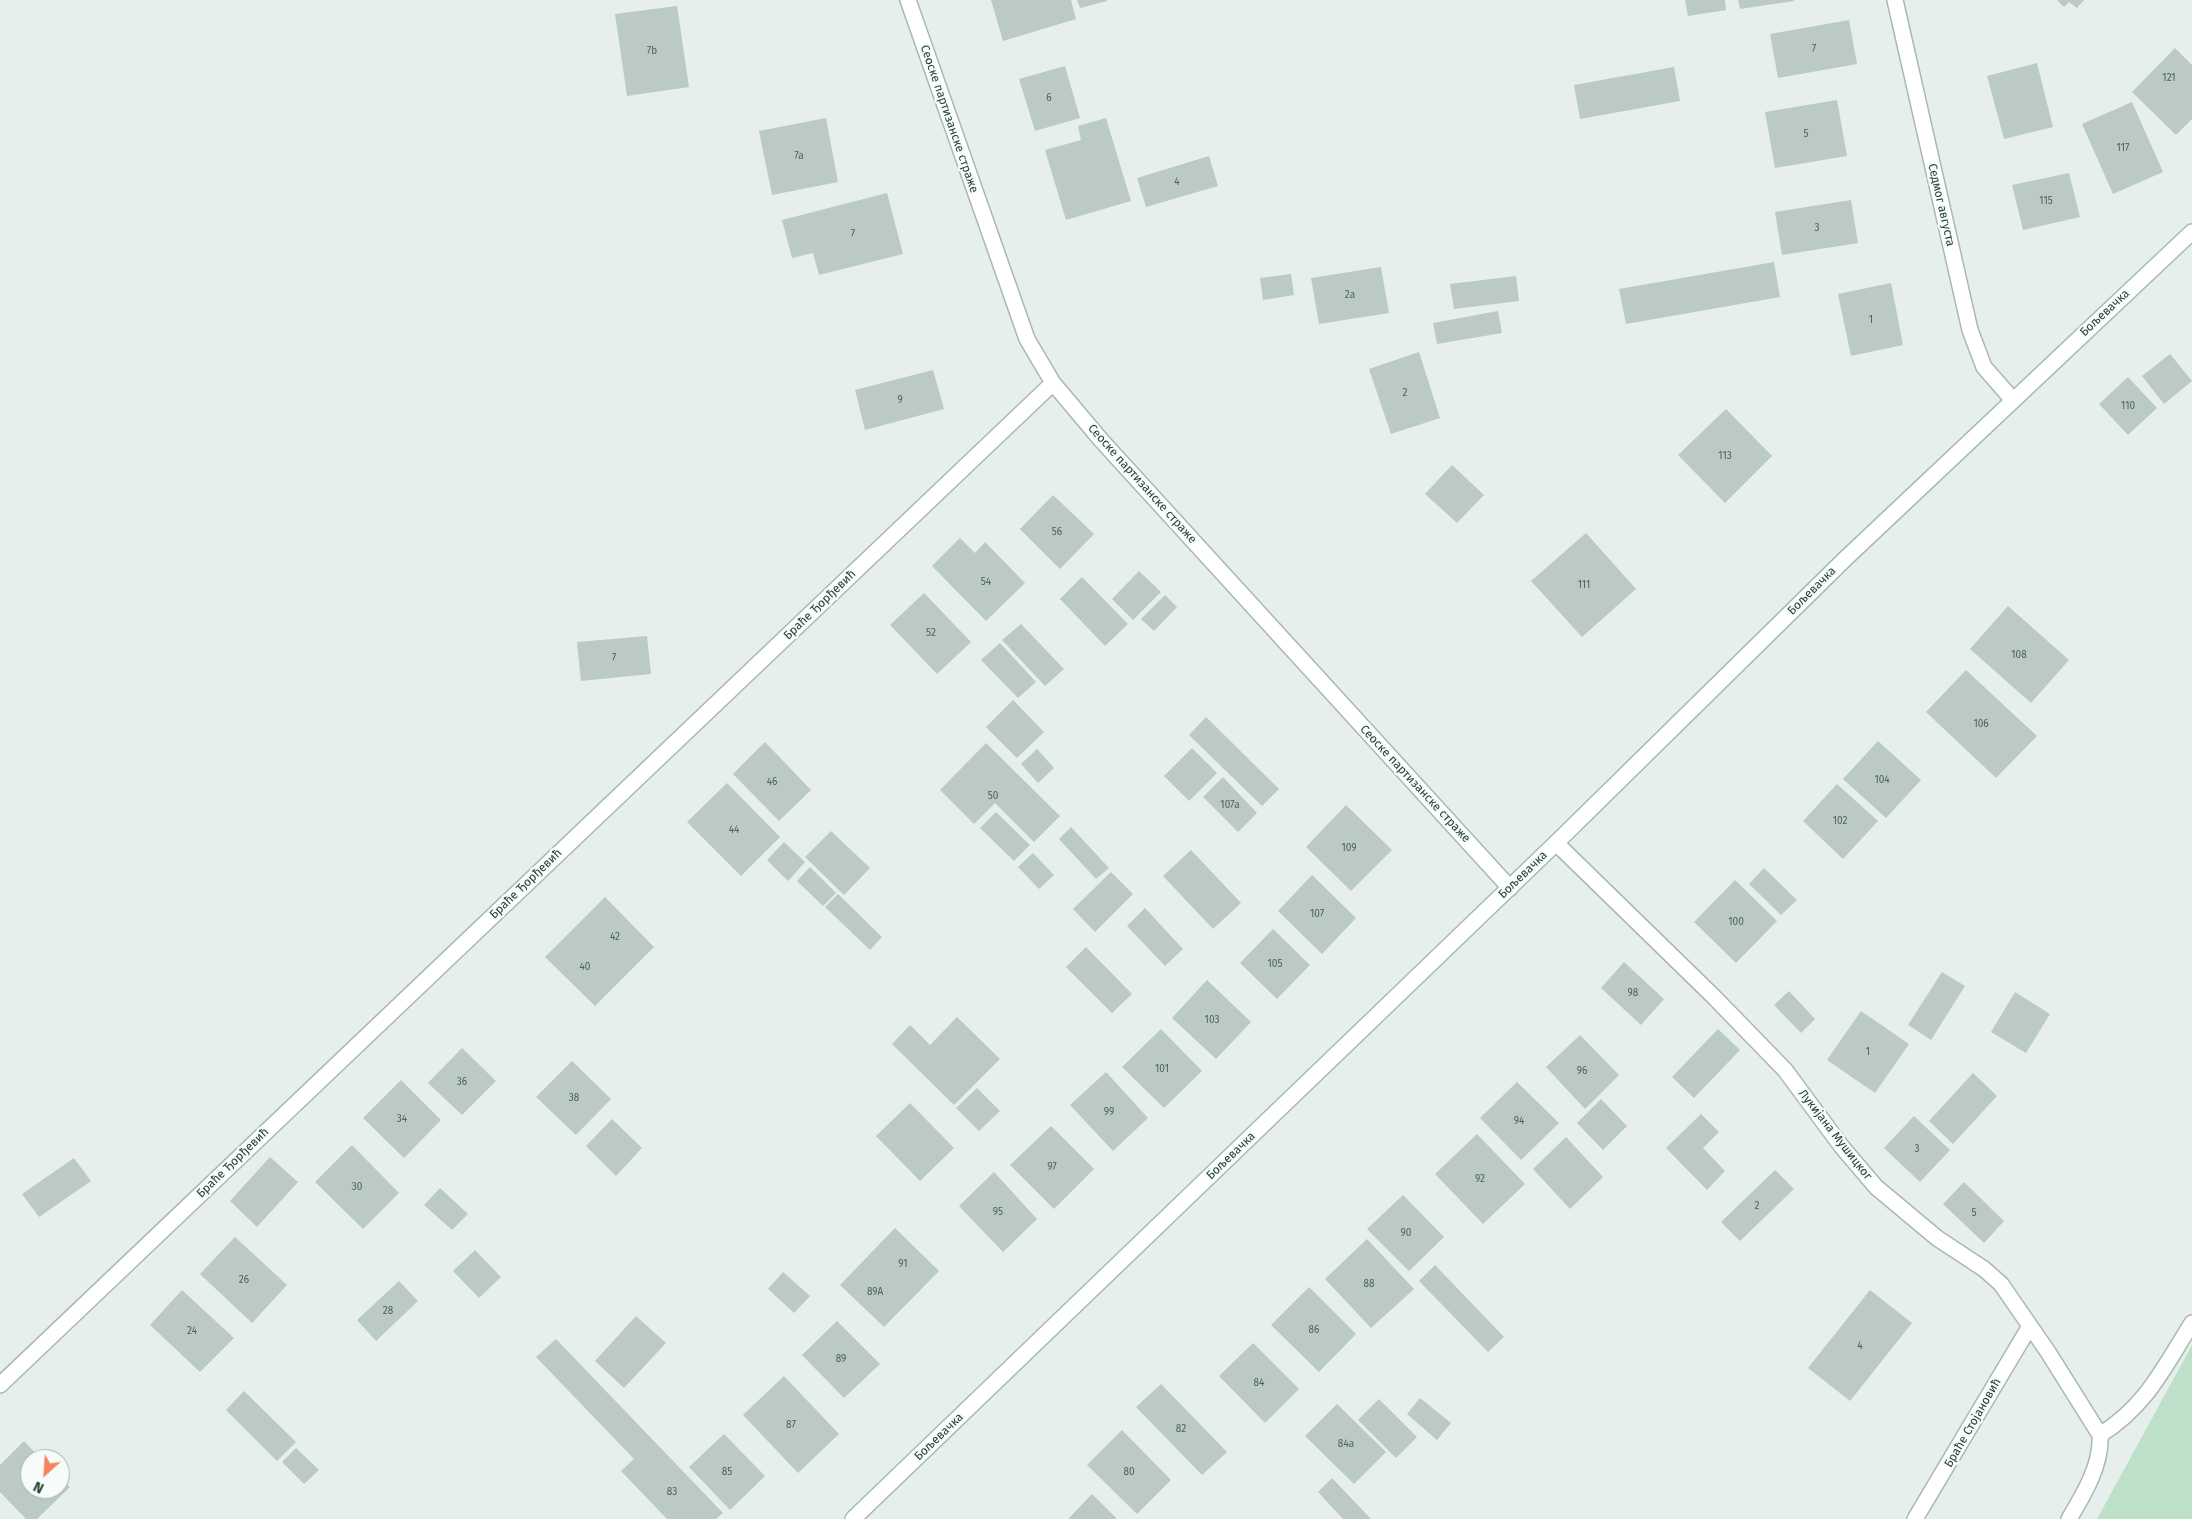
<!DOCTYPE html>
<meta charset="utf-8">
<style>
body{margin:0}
#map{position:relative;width:2192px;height:1519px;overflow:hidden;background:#e6efeb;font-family:"Fira Sans",sans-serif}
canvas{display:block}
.north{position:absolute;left:20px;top:1449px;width:50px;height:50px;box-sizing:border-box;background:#f7fbf9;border:1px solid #a3b1ad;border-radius:50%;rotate:206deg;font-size:14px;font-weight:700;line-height:20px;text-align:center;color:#24423a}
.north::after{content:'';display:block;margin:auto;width:18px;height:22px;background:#f4845f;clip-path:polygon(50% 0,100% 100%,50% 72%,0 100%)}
</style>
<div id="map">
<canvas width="2192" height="1519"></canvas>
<div class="north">N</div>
</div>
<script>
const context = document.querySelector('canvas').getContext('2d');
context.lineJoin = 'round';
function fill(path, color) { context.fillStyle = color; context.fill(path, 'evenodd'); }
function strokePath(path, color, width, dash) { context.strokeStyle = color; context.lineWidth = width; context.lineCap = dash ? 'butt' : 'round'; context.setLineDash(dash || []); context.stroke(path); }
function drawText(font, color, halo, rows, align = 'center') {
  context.font = font + ' "Fira Sans",sans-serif'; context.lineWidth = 4.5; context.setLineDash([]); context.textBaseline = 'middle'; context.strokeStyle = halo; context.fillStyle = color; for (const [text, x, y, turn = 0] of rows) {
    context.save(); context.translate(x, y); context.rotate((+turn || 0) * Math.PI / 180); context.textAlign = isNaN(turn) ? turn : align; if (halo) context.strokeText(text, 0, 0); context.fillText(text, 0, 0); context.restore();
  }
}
fill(new Path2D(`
 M2192,1345v174h-95z`), '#bfe0c8');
fill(new Path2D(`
 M991,0h80l5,19 -73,22z
 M1077,0h30v1l-27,7z
 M1685,0h40l1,10 -38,6z
 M1738,0h56v1l-54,8z
 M2057,0h27l-7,8 -8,-6 -5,5z
 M677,6l12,81 -62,9 -12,-82z
 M1849,20l8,44 -79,14 -8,-44z
 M2175,48l17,17v54l-16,16 -44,-43z
 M2037,63l16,64 -49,12 -17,-63z
 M1065,66l15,52 -45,13 -16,-52z
 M1674,67l6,34 -100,18 -6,-34z
 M1837,100l10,56 -72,12 -10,-56z
 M2132,102l31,70 -50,22 -31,-70z
 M826,118l12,64 -66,13 -13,-64z
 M1106,118l25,83 -65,19 -21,-70 36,-10 -3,-14z
 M1209,156l9,30 -72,21 -9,-29z
 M2069,173l11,44 -57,13 -11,-45z
 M887,193l16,61 -84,21 -6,-22 -21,5 -10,-38z
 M1851,200l7,43 -76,12 -7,-43z
 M1774,262l6,35 -154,27 -7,-35z
 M1381,267l8,46 -70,11 -8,-46z
 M1291,274l3,21 -31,5 -3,-22z
 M1516,276l3,25 -65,8 -4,-25z
 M1891,283l12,62 -52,11 -13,-62z
 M1498,311l4,22 -65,11 -4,-21z
 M1419,352l21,66 -49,16 -22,-65z
 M2170,354l22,27 -28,23 -22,-28z
 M933,370l11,39 -79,21 -10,-40z
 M2128,377l29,31 -29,27 -29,-31z
 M1726,409l46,47 -47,47 -47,-48z
 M1452,465l32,30 -27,28 -32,-29z
 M1053,495l41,39 -34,35 -40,-40z
 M1586,533l50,56 -54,48 -51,-56z
 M960,538l15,15 10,-11 40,41 -39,38 -54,-55z
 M1139,571l22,21 -28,28 -21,-21z
 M1082,577l46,47 -23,22 -45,-47z
 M924,593l47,49 -34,32 -47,-49z
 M1165,595l12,12 -23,24 -13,-12z
 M2008,606l61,54 -38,43 -61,-54z
 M1021,624l43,45 -19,17 -43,-46z
 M647,636l4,38 -70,7 -4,-39z
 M1000,643l36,39 -18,16 -37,-38z
 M1966,670l71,66 -41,42 -70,-66z
 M1013,700l31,32 -27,26 -31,-31z
 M1206,717l73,72 -17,17 -73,-71z
 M1878,741l43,39 -35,38 -43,-39z
 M765,742l46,48 -32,31 -46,-47z
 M986,743l74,73 -26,26 -39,-39 -21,21 -34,-34z
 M1192,748l25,25 -28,28 -25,-25z
 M1037,749l17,19 -16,15 -17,-19z
 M1223,777l34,36 -19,19 -35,-35z
 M727,783l53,54 -39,39 -54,-54z
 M1837,784l41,37 -35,38 -40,-38z
 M1346,805l46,45 -41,41 -45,-44z
 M996,812l34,33 -16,16 -34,-33z
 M1071,827l38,41 -13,11 -37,-40z
 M831,831l39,37 -26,27 -39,-38z
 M784,842l21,20 -17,19 -21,-21z
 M1191,850l50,53 -28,26 -50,-53z
 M1033,853l21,22 -15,14 -21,-22z
 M810,867l26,26 -13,13 -26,-25z
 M1764,868l33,32 -16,15 -32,-31z
 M1111,872l22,22 -38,38 -22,-23z
 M1312,875l44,43 -34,36 -44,-43z
 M1735,880l42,41 -41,42 -42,-41z
 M838,894l44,43 -12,13 -45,-43z
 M605,897l49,50 -59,59 -50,-49z
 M1145,908l38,41 -18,17 -38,-40z
 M1273,929l37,36 -33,34 -37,-36z
 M1086,947l46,47 -20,19 -46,-46z
 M1624,962l40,37 -23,26 -40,-37z
 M1942,972l23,14 -34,54 -23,-15z
 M1207,980l44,42 -35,37 -44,-41z
 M1789,991l26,28 -14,14 -27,-28z
 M2015,992l35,22 -24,39 -35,-21z
 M1861,1011l48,33 -34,49 -48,-33z
 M957,1017l43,42 -46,46 -62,-61 18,-19 20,20z
 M1161,1029l41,42 -38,37 -42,-41z
 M1718,1029l22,21 -46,48 -22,-21z
 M1580,1035l39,40 -34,34 -39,-42z
 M462,1048l34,33 -34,34 -34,-32z
 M572,1061l39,38 -35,36 -40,-38z
 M1106,1072l42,46 -35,33 -43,-46z
 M1973,1073l24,23 -44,48 -24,-23z
 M401,1080l40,40 -37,38 -41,-40z
 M1517,1082l42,41 -38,37 -41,-42z
 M977,1088l23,23 -21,20 -23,-23z
 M1601,1099l26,27 -24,24 -26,-27z
 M910,1103l44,45 -34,33 -44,-45z
 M1701,1114l18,18 -16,16 22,23 -18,19 -41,-42z
 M1914,1116l36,34 -30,32 -36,-34z
 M612,1119l30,29 -26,28 -30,-30z
 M1051,1126l43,43 -40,40 -44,-44z
 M1477,1134l48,50 -42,40 -48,-50z
 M1566,1137l37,40 -33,32 -37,-40z
 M352,1145l47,48 -36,36 -48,-47z
 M270,1157l28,25 -41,45 -27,-26z
 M74,1158l17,23 -52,36 -17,-23z
 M1775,1170l19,19 -54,52 -19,-19z
 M994,1172l43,47 -34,33 -44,-46z
 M1964,1182l40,39 -20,22 -41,-39z
 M440,1188l28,26 -16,16 -28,-25z
 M1403,1195l41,42 -35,34 -42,-42z
 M895,1228l44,43 -55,56 -44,-42z
 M235,1237l52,48 -35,38 -52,-49z
 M1367,1239l47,50 -43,39 -46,-49z
 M475,1250l26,27 -22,21 -26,-27z
 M1435,1265l69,72 -16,15 -69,-71z
 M783,1272l27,24 -16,17 -26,-24z
 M399,1281l19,20 -42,40 -19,-21z
 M1309,1287l47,47 -37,38 -48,-47z
 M182,1290l52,48 -34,34 -50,-47z
 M1870,1290l42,33 -62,78 -42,-33z
 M636,1316l30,27 -42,45 -29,-27z
 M837,1321l43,43 -36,34 -42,-43z
 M556,1339l167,174 -7,6h-49l-46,-48 13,-12 -98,-102z
 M1253,1343l46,46 -34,34 -46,-47z
 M784,1376l55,58 -41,39 -55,-58z
 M1161,1384l66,68 -25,23 -66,-68z
 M244,1391l52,51 -19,19 -51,-51z
 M1420,1398l31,25 -14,17 -30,-26z
 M1379,1399l38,38 -21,21 -38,-38z
 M1337,1404l49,48 -32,32 -49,-48z
 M1122,1430l49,50 -34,34 -50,-49z
 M724,1434l41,42 -35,34 -41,-43z
 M24,1441l17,18h-11v30h30v-11l10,9 -33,32h-11l-26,-27v-27z
 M296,1448l23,22 -15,14 -22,-22z
 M1332,1478l39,41h-28l-25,-27z
 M1092,1494l25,25h-49z`), '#bbcac4');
const street = new Path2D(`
 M908,0l119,339 26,44 48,57 409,448
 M1895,0l75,330 14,37 28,32
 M1556,843l157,153 72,74 57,77 34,40 61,51 47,31 17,15 47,68 52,83c2,29 -16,59 -31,84
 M0,1385l1053,-1002
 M2100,1435c47,-30 63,-66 92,-112
 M1915,1519l115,-193`);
const secondary = new Path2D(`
 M853,1519l703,-676 289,-284 347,-327`);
strokePath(street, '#a8b8b2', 18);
strokePath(secondary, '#a4bbb3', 18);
strokePath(street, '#fff', 15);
strokePath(secondary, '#fff', 15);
drawText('10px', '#4a645c', null, [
 ["7",1814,49],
 ["7b",652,51],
 ["121",2169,78],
 ["6",1049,98],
 ["5",1806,134],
 ["117",2123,148],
 ["7a",799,156],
 ["4",1177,182],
 ["115",2046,201],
 ["3",1817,228],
 ["7",853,234],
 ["2a",1350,295],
 ["1",1871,320],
 ["2",1405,393],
 ["9",900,400],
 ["110",2128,406],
 ["113",1725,456],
 ["56",1057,532],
 ["54",986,582],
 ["111",1584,585],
 ["52",931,633],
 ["108",2019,655],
 ["7",614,658],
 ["106",1981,724],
 ["104",1882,780],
 ["46",772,782],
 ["50",993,796],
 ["107a",1230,805],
 ["102",1840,821],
 ["44",734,830],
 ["109",1349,848],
 ["107",1317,914],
 ["100",1736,922],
 ["42",615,937],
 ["105",1275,964],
 ["40",585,967],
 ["98",1633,993],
 ["103",1212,1020],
 ["1",1868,1052],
 ["101",1162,1069],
 ["96",1582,1071],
 ["36",462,1082],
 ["38",574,1098],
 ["99",1109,1112],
 ["34",402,1119],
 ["94",1519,1121],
 ["3",1917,1149],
 ["97",1052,1167],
 ["92",1480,1179],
 ["30",357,1187],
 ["2",1757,1206],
 ["95",998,1212],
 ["5",1974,1213],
 ["90",1406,1233],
 ["91",903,1264],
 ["26",244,1280],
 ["88",1369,1284],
 ["89A",875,1292],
 ["28",388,1311],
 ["86",1314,1330],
 ["24",192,1331],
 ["4",1860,1346],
 ["89",841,1359],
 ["84",1259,1383],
 ["87",791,1425],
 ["82",1181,1429],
 ["84a",1346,1444],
 ["85",727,1472],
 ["80",1129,1472],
 ["83",672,1492]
]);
drawText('12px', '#24423a', '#f7fbf9', [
 ["Сеоске партизанске страже",949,119,71],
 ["Седмог августа",1941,205,77],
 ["Бољевачка",2105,313,-43],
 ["Сеоске партизанске страже",1142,484,48],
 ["Бољевачка",1812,591,-45],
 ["Браће Ђорђевић",820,605,-44],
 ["Сеоске партизанске страже",1415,784,47],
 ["Бољевачка",1523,875,-44],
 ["Браће Ђорђевић",526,884,-44],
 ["Лукијана Мушицког",1835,1135,52],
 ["Бољевачка",1231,1156,-44],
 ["Браће Ђорђевић",233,1163,-44],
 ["Браће Стојановић",1973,1423,-60],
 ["Бољевачка",939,1437,-44]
]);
</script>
